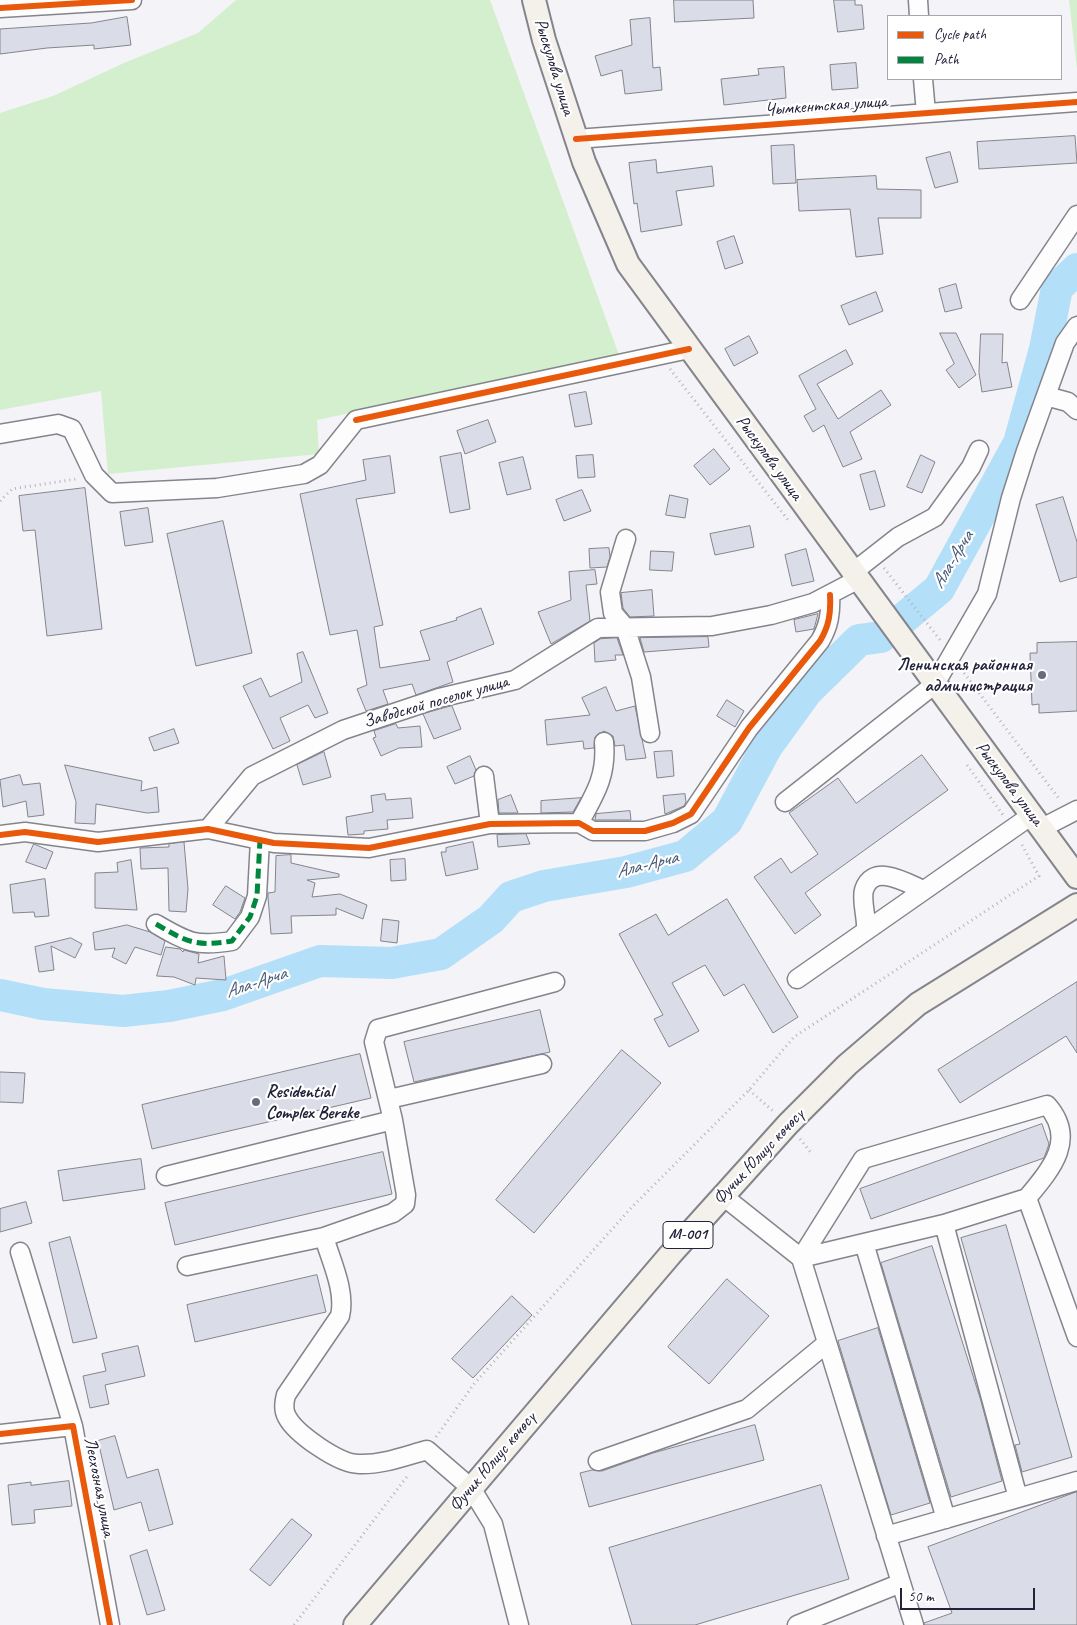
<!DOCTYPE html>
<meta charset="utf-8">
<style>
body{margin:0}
#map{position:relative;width:1077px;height:1625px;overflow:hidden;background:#f3f3f8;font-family:Caveat,sans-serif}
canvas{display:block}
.legend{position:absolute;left:887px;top:15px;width:175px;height:65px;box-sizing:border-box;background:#fff;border:1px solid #a7a7b1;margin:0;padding:6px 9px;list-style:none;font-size:15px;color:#22223b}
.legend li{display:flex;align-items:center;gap:10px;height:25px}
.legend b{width:25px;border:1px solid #a7a7b1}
.scale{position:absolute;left:900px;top:1588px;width:135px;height:22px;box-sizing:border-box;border:2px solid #22223b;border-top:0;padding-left:6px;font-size:15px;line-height:18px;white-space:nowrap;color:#22223b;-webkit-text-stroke:4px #fff;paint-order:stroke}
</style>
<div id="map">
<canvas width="1077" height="1625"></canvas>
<ul class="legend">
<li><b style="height:6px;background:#e8590c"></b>Cycle path</li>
<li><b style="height:6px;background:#00873e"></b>Path</li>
</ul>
<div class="scale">50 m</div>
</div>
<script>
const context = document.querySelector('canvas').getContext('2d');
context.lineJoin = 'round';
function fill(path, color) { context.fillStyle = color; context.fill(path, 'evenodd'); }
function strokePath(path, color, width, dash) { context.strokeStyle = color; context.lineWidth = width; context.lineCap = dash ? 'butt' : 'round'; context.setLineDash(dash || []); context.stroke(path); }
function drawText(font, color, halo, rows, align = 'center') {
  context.font = font + ' Caveat,sans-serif'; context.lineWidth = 4.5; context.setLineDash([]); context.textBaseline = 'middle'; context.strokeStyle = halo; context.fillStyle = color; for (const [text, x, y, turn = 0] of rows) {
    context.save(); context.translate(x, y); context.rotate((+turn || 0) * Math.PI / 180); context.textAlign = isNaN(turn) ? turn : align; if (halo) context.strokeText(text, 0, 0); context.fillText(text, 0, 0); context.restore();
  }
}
fill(new Path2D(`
 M236,0h254l129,355 -302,65 2,34 -211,20 -7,-83 -101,19v-297l53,-17 71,-33 74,-30z
 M1069,0h8v69z`), '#d3efce');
strokePath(new Path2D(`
 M0,995l43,9 80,7 46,-5 54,-11 97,-34 72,2 49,-9 50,-35 20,-22 33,-11 82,-14 59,-16 42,-35 40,-75 40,-55 52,-51 22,-3 58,-48 80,-146 26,-94 12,-61 20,-19`), '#b3dff9', 32);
const building = new Path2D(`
 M674,0h79l1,18 -79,4z
 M834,0h21v5h7l2,24 -26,3z
 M127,17l4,28 -37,4v-4l-47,3 -47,6v-25l91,-6z
 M650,18l3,50 7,-1 2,23 -37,4 -3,-24 -21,6 -6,-20 37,-11 -2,-25z
 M856,63l2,25 -26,2 -2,-25z
 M784,67l2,31 -62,7 -3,-26 38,-4 -1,-6z
 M1075,136l2,27 -98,6 -2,-27z
 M794,145l2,38 -23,1 -2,-38z
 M950,152l8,30 -23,6 -9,-30z
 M656,160l1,13 55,-7 2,20 -38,5 6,34 -41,7 -4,-29 -3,1 -5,-41z
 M876,176l1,13 44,1v28h-43l5,36 -27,3 -6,-48 -51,2 -2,-31z
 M734,236l9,27 -18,6 -8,-27z
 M956,284l6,24 -17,4 -6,-23z
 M876,292l7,19 -34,14 -8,-19z
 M940,333h16l20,42 -17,13 -13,-18 8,-6z
 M981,334h22l-1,29 5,-1 5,25 -30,5 -3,-19z
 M749,336l9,17 -24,13 -9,-17z
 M846,350l7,14 -36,20 21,35 43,-29 10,15 -41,27 12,27 -19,8 -19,-42 -11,7 -9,-16 12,-7 -17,-33z
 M586,392l6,32 -17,3 -6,-32z
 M488,420l8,22 -31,12 -8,-23z
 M714,449l16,20 -20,16 -16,-19z
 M461,453l9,56 -20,4 -10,-56z
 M593,455l2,22 -17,1 -2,-22z
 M921,455l14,7 -13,31 -15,-6z
 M390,456l5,37 -39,6 27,126 -9,2 6,41 50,-8 -10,-29 37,-11 -1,-2 25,-10 13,36 -47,18 6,20 -37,13 -4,-11 -29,6 5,14 -22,7 -9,-22 10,-4 -10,-55 -27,5 -30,-141 66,-14 -3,-20z
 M523,457l8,32 -24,6 -8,-32z
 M875,471l10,35 -15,4 -10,-35z
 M85,488l17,141 -55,7 -12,-106 -12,1 -4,-35z
 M582,490l9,21 -27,10 -8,-21z
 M670,495l18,4 -3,19 -19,-3z
 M1063,497l14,45v35l-17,5 -24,-77z
 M148,508l5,34 -28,4 -5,-34z
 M223,521l29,132 -56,13 -29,-132z
 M750,526l4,21 -39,8 -5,-21z
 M609,548l1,9 -3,10 -17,1 -1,-19z
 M806,549l8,32 -22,5 -7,-31z
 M651,551l23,1 -2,19 -22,-1z
 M595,570l2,14 -11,1 4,36 -39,23 -13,-32 33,-12 -2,-28z
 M652,590l2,26 -24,1 -7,-9 -2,-15z
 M818,614l-4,15 -18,3 -2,-12z
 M708,637l1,10 -65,5 -4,-14z
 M617,638l6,17h-8l1,5 -21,2 -1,-19 6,-4z
 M1077,642v69l-38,2v-9l-7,1 -2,-52h7v-10z
 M303,652l25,61 -13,5 -7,-13 -28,13 10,23 -17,8 -30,-63 18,-8 9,19 32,-15 -5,-28z
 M606,687l10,24 19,-5 11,52 -20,2 -2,-15 -9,1 -2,-10 -9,-5 -9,6 -1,11 -10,1 -1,-8 -36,4 -2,-25 45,-5 -8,-17z
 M727,700l17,11 -9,16 -18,-11z
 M452,706l9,23 -27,10 -11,-25z
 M396,724l2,4 22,-2 2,21 -23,1 -18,8 -8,-18 3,-1 -2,-6z
 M174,729l5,14 -25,8 -5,-13z
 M672,751l2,25 -17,2 -3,-26z
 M324,752l7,25 -28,8 -6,-20z
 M922,755l26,35 -143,103 16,22 -26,19 -41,-57 27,-19 10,15 27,-19 -29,-41 49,-35 18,25z
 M470,756l6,14 -2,6 -19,8 -8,-17z
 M65,765l77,16 -1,10 16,-4 2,25 -12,1 -51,-9 -1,20 -20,-1 1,-21z
 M20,775l3,10 17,-2 4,32 -16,2 -2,-16 -23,6 -3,-27z
 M385,794l1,6 25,-2 2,20 -26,2 1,9 -24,2v3l-16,1 -2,-18 27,-5 -2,-16z
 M685,794l1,8 -2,4 -19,8 -2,-18z
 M511,795l7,18h-19l-1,-13z
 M581,798l-8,14 -32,1v-12z
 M630,811l1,9h-36l1,-6z
 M526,834l4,10 -32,3 -1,-12z
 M184,842l4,47 -2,23 -17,-1 -1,-43 -27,1 -1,-21 29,-1v-3z
 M473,842l5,27 -32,7 -5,-24h5v-4z
 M34,844l19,8 -7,17 -20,-7z
 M291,855v8l48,11v3l-32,3 8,3 -3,14 28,-3 27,11 -4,14 -27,-11v7l-45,1 1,17 -21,1 -3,-37v-4l7,-1 1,-36z
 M405,859l1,21 -15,1 -1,-21z
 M131,860l6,50 -42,-2v-35l23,-1 -1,-9z
 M45,879l4,37 -14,1 -1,-5 -21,1 -3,-28z
 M226,886l19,12 -5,14 -5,7 -22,-14z
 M727,899l71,118 -25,16 -29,-49 -20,12 -19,-31 -33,18 27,48 -30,16 -15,-28 9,-4 -44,-81 37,-20 12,21z
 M383,919l16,2 -2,22 -16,-2z
 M127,925l23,7 15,9 -4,14 -26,-8 -9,17 -14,-7 3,-9 -20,2 -2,-17z
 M71,938l11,6 -7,14 -24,-12 3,24 -15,2 -4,-25z
 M166,947l14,2 3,3 1,-2 15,4 -1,9 26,-7 2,24 -30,-2 -1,7 -21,-8 -17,-1z
 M1077,982v71l-11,-17 -106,67 -22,-33z
 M540,1010l10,42 -136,30 -10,-40z
 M622,1050l39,33 -127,150 -38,-33z
 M360,1054l11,44 -219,51 -10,-44z
 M0,1072l25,1 -2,30 -23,-1z
 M1042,1124l7,20 -5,14 -173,61 -11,-30z
 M383,1152l9,42 -217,51 -10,-42z
 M141,1159l4,30 -82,12 -5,-30z
 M26,1202l6,21 -32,9v-23z
 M1006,1225l66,232 -50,15 -7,-27 5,-1 -59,-206z
 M70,1237l27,101 -24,5 -24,-100z
 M932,1246l49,155 21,80 -51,16 -70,-234z
 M317,1275l9,37 -131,30 -8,-37z
 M727,1279l42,37 -60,68 -41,-37z
 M512,1296l20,19 -59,63 -21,-19z
 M878,1328l52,175 -39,12 -53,-174z
 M138,1346l7,30 -40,9 4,19 -19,4 -7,-32 23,-5 -4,-17z
 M755,1425l9,35 -175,47 -9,-34 12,-3 10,1 51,-18z
 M115,1436l12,42 31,-9 15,55 -24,7 -8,-29 -27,8 -16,-69z
 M69,1481l3,25 -38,4 1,13 -23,2 -4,-40 23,-3v3z
 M821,1485l28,94 -154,46h-63l-23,-77z
 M1077,1492v133h-153v-2l28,-10 -24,-66z
 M292,1519l20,16 -42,51 -20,-16z
 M147,1550l18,60 -18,5 -17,-59z`);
fill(building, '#dadce8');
strokePath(building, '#84848c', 1);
const minor = new Path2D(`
 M918,0l1,16
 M0,8l132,-8
 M923,79l3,34
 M576,139l501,-37
 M1020,300l57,-85
 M1046,396l22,6 9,8
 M0,434l58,-10 14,5 22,46 18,18 105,-5 87,-14 16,-9 36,-45 333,-71
 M626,539l-16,53 3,21 12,14 16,50 9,56
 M852,573l46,-36 37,-20 36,-50 8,-17
 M484,776l6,48
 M785,802l150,-118 52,-90 24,-96 15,-47 39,-108 12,-17
 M579,823c16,-29 28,-47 25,-81
 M1042,828l35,-18
 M208,829l44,-53 91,-46 96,-32 76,-18 83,-52 114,-2 59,-11 42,-12 44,-23
 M0,835l25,-3 73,10 110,-13 66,14 95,5 121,-24 89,-1 14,8h52l28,-8 18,-9 58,-86 71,-87c9,-15 11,-28 10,-46
 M156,924c31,18 39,23 76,17l18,-24 7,-21 3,-56
 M866,930c1,-13 -5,-29 -2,-40 9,-28 43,-7 59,0
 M797,979l235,-164
 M389,1099l153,-35
 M166,1176l227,-56
 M723,1196l78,62 113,367
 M944,1224l74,274
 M864,1243l82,276
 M20,1252l53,174
 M801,1258l62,-99 184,-54c30,34 5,63 -20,93
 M801,1258l143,-34 83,-26 50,139
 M187,1266l137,-29
 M0,1434l73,-8 37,199
 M598,1461l149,-52 80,-66
 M886,1536l191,-55
 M519,1625l-26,-101 -22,-36 -44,-38c-22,6 -45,15 -68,14 -20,0 -63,-30 -72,-47 -4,-7 -3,-15 -1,-22l54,-79c6,-25 -9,-55 -16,-79l69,-24 12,-9 1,-9 -13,-75 -19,-78 4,-13 177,-47
 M797,1625l104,-42`);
const major = new Path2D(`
 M534,0l10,40 40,122 44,102 449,613
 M355,1625l315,-370 118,-131 59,-59 71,-61 159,-99`);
strokePath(minor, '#84848c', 21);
strokePath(major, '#84848c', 26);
strokePath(new Path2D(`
 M670,369l118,151
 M0,501l12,-12 64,-10
 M884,568l56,72
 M961,669l99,131
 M967,765l36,50
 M749,1090l24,21
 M800,1139l12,15
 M436,1437l38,-53 156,-175 119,-119 45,-53 245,-161 -18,-33
 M294,1625l115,-151`), '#b5b5b9', 3, [1, 4]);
strokePath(minor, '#fdfdfe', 18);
strokePath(major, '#f4f0ea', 22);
strokePath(new Path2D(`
 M156,924c31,18 39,23 76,17l18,-24 7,-21 3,-56`), '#00873e', 5, [10, 5]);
strokePath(new Path2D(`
 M0,8l132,-8
 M576,139l501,-37
 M356,420l333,-71
 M0,835l25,-3 73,10 110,-13 66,14 95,5 121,-24 89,-1 14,8h52l28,-8 18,-9 58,-86 71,-87c9,-15 11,-28 10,-46
 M0,1434l73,-8 37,199`), '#e8590c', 6);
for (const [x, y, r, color] of [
 [1042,675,5,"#6b6b7d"],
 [256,1102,5,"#6b6b7d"]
]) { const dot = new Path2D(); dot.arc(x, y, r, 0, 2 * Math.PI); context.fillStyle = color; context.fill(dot); strokePath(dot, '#fff', 2); }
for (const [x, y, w] of [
 [688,1235,50]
]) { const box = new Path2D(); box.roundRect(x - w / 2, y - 13.5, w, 27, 4); context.fillStyle = '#fff'; context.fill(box); strokePath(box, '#22223b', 1); }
drawText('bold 16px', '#22223b', null, [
 ["М-001",688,1235]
]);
drawText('18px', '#22223b', '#fff', [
 ["Рыскулова улица",554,67,73],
 ["Чымкентская улица",826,106,-4],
 ["Рыскулова улица",769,458,54],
 ["Заводской поселок улица",436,702,-16],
 ["Рыскулова улица",1009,784,53],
 ["Фучик Юлиус көчөсү",759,1157,-47],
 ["Фучик Юлиус көчөсү",493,1462,-50],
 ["Лесхозная улица",99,1487,79]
]);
drawText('bold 18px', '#22223b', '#fff', [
 ["Ленинская районная",1032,665],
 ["администрация",1032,686],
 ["Residential",266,1092,"left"],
 ["Complex Bereke",266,1113,"left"]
], 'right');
drawText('italic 19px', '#455874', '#fff', [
 ["Ала-Арча",953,560,-59],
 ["Ала-Арча",647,865,-14],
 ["Ала-Арча",256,983,-18]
]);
</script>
